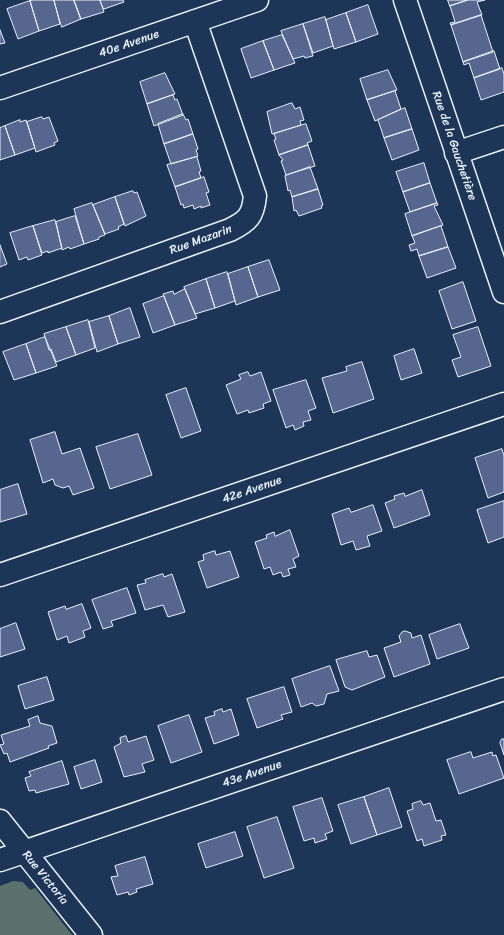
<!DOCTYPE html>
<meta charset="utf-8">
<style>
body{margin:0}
canvas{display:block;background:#1d3557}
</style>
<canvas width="504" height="935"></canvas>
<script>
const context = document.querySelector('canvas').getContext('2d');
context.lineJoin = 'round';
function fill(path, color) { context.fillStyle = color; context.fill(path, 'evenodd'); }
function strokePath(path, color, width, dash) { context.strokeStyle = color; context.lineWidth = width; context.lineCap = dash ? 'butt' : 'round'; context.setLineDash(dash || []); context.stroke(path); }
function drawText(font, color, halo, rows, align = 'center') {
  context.font = font + ' Sriracha,sans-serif'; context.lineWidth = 4; context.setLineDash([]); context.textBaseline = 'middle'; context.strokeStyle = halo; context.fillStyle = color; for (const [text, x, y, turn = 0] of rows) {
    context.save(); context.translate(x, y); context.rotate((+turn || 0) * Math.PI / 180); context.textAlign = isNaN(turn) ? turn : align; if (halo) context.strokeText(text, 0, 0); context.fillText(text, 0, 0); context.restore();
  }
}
fill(new Path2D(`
 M13,881l10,1 7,8 5,-2 37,47h-72v-49z`), '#5b716c');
const building = new Path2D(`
 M34,0h20l6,24 -21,7 -9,-30z
 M54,0h20l7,19 -19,8z
 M74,0h26l4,12 -23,7z
 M100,0h23l1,2 -20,7z
 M448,0h20l-18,6z
 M468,0h17l-8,2 5,13 -31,10 -1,-2 5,-1 -5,-16z
 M30,1l9,30 -21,8 -11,-30z
 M368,5l10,29 -22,8 -10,-29z
 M346,13l10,29 -22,7 -8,-29z
 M481,15l12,37 -30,10 -12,-37z
 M325,17l8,29 -20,7 -10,-29z
 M303,24l10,32 -8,2 -1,-2 -11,3 -12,-28z
 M0,30l5,13 -5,1z
 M282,35l13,28 -21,7 -11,-29z
 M263,41l11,29 -23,8 -10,-29z
 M494,51l6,18 -26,9 -5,-15 -5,2 -1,-3z
 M502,68l2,6v18l-23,8 -7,-22z
 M388,70l9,20 -30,10 -7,-21z
 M165,73l10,21 -28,10 -7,-22z
 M395,91l6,18 -26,12 -8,-21z
 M173,95l2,5 2,-1 6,16 -29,11 -7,-22z
 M292,103l3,6 5,-2 4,13 -4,1 1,4 -29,9 -5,-22z
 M405,108l7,21 -28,9 -6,-18z
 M183,114l3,6 2,-1 5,15 -29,10 -6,-20z
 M42,117l1,2 6,-2 9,24 -4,2 1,2 -19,7 -9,-30z
 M20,120v2l6,-2 9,28 -20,7 -10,-29z
 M306,124l6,17 -5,2 1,2 -29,10 -5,-15 2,-1 -2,-5z
 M5,126l10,29 -15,5v-32z
 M412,129l7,21 -27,10 -8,-22z
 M193,134l5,15 -2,1 2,6 -27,8 -7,-20z
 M308,145l7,21 -29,9 -5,-14 2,-1 -4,-5z
 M197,157l4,14 -2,1 2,6 -26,9 -8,-22z
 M424,163l6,20 -27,9 -7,-20z
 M310,167l8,22 -26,8 -2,-7 -2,1 -3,-15z
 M204,177l5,15 -3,1 4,12 -9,3v-2l-7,3 -1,-4 -9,3 -1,-4 -2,1 -6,-18z
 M430,183l7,20 -27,9 -7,-20z
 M318,189l5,16 -2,1 1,2 -23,8 -3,-6 -2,1 -2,-14z
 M133,191l1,2 3,-1 9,24 -21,10 -10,-29z
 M115,197l9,27 -6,3 1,2 -14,5 -12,-29z
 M92,203l13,32 -6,2v2l-15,5 -10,-35z
 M437,203l1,2 -4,1 9,19 -31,11 -7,-22z
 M75,216l9,28 -14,5 -1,-2 -7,3 -6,-28z
 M55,220l7,28 -14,5v-2l-6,2 -9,-27z
 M33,226l9,29 -14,5 -1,-3 -8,3 -9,-27z
 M441,226l7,21 -29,9 -2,-7 -6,2 -2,-6 6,-2 -3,-7z
 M0,245l7,19 -7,3z
 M448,247l8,21 -29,10 -8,-22z
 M269,260l11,30 -22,7 -10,-30z
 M248,267l10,30 -22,8 -8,-31z
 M227,272l8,29 -20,7 -9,-29z
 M206,279l9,29 -20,6 -11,-27z
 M463,282l13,39 -24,8 -13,-38z
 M185,289l12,29 -22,7 -12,-31 10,-3 1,3z
 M164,296l11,29 -22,8 -10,-29z
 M130,308l10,29 -22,7 -9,-28z
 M109,316l9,28 -21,8 -8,-30z
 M88,320l7,28 -19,7 -10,-28z
 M66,327l10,28 -20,7 -5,-13 -2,1 -5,-16z
 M478,327l13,39 -33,11 -6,-17 9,-3 -8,-22z
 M45,337l12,29 -21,7 -10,-29z
 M26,344l10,29 -22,7 -11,-28z
 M414,349l8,24 -21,7 -7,-24z
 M362,362l12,37 -41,14 -11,-35 25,-7 -1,-4z
 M248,372l2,4 11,-4 10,29 -8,3 1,4 -15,5 -1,-3 -11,4 -11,-29 15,-6 -2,-4z
 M306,380l10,28 -8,3 3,9 -8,2 1,4 -9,4 -2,-5 -7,3 -13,-38z
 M186,388l15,43 -20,7 -15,-43z
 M55,432l7,22 18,-6 14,40 -21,7 -4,-9 -6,2 -8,-3 -2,-6 -10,4 -13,-43z
 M138,434l14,41 -42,14 -14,-42z
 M502,449l2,7v36l-16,6 -13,-40z
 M18,484l9,30 -27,8v-32z
 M422,490l8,25 -36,13 -9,-25 10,-4 -1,-3 10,-3 1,3z
 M504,501v36l-16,6 -11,-33z
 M373,505l9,26 -15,5 3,10 -14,4 -3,-9 -12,4 -9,-31 17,-6 2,4z
 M290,530l9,26 -6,3 3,8 -8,2 2,6 -7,2 -2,-5 -8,3 -3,-8 -6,2 -9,-27 12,-4 -1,-3 8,-3 1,4z
 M215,551l1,4 14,-4 9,26 -32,11 -9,-26 6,-2 -1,-5z
 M163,574l1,3 8,-3 13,38 -17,5 -5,-12 -18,5 -8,-25 9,-2 -1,-3z
 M127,588l9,25 -25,8 2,5 -10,3 -11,-29z
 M82,604l9,24 -8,3 2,6 -16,6 -2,-7 -10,4 -9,-28 17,-6 1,3z
 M16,623l9,26 -25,8v-28z
 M460,624l9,24 -32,11 -8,-24z
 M405,631l6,2 1,5 9,-3 9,29 -36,13 -10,-29 17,-6 -2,-6 3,-4z
 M367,651l2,6 8,-2 8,22 -33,13 -7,-3 -9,-27z
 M330,666l9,25 -12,3 -3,10 -8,2 -4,-3 -11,4 -9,-28z
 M47,677l7,23 -29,9 -7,-23z
 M284,687l8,25 -11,3 2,4 -26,9 -10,-29z
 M222,709l1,3 8,-3 8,26 -25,9 -9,-26 10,-3 -1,-3z
 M189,715l13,37 -31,11 -13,-37z
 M38,716l2,7 12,3 5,17 -9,3 1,2 -39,14 -3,-9 -3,1 -4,-9 4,-1 -3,-9 29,-9 -2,-6z
 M126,736l2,6 18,-6 8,24 -12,4 3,8 -21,5 -10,-30 7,-4 -1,-5z
 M502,739h2v16l-4,-12z
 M471,752l2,6 19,-6 1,4 3,-1 8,23 -45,16 -12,-34z
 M95,760l7,22 -21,7 -7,-22z
 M62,761l7,23 -33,9 -1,-3 -6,1 -4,-13 6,-2 -2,-4z
 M389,788l13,39 -25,8 -13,-38z
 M364,797l13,38 -26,9 -13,-39z
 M322,798l11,33 -8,3 2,5 -12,4 -1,-5 -10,3 -11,-34z
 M421,801l2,4 7,-2 6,18 5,-1 5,15 -5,1 1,4 -18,6 -2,-7 -5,2 -10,-30 6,-2 -1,-5z
 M277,817l17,51 -30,10 -17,-51z
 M235,832l8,24 -37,12 -8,-24z
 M145,857l8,27 -17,5 1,3 -8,3 -1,-3 -11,3 -6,-18 7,-1 -3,-10z`);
fill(building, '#56668e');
strokePath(building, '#e8f1f8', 1);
const minor = new Path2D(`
 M405,0l99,292
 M0,88l257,-88
 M456,153l48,-16
 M0,312l230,-82c18,-9 23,-14 25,-34l-60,-175
 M0,575l504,-171
 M0,821l91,114
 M0,860l504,-171`);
strokePath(minor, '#e8f1f8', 25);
strokePath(minor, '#1d3557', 22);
drawText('12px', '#e8f1f8', '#1d3557', [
 ["40e Avenue",129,44,-19],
 ["Rue de la Gauchetière",454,146,71],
 ["Rue Mazarin",201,240,-20],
 ["42e Avenue",252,490,-19],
 ["43e Avenue",252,774,-19],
 ["Rue Victoria",45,878,51]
]);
</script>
